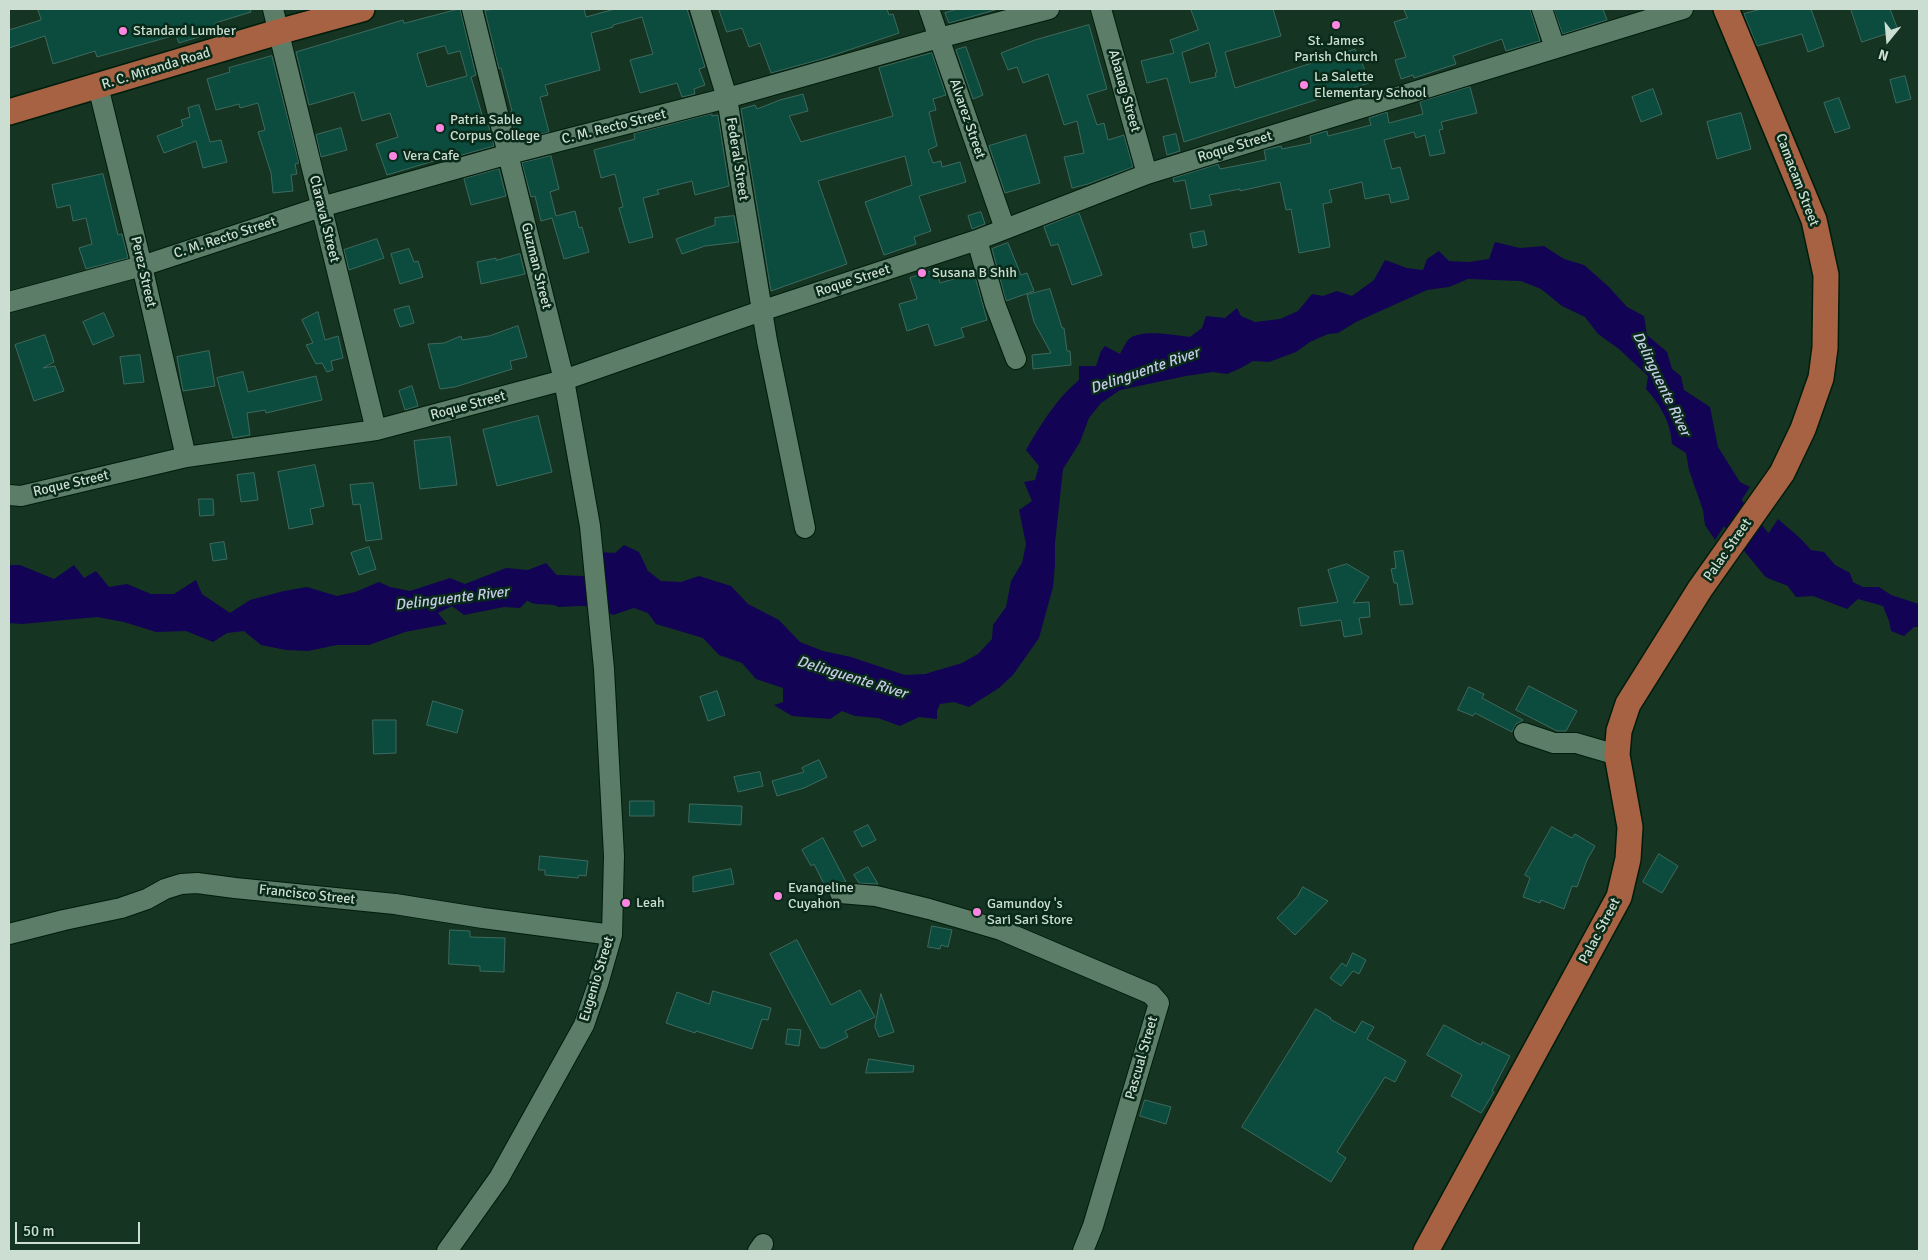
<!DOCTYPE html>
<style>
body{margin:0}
#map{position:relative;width:1928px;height:1260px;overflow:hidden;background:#153522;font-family:Signika,sans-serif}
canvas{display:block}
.frame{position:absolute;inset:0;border:10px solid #ccded2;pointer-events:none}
.north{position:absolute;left:1863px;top:15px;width:50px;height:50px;-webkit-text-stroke:4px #0a2a19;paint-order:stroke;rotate:197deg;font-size:14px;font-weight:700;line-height:20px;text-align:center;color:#ccded2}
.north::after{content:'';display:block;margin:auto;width:18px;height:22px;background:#ccded2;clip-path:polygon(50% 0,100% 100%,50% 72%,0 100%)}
.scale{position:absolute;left:15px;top:1222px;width:125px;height:22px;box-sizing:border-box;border:2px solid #ccded2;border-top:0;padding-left:6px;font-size:15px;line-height:18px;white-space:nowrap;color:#ccded2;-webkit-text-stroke:4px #0a2a19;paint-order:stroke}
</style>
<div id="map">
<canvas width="1928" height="1260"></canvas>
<div class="frame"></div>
<div class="north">N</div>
<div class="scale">50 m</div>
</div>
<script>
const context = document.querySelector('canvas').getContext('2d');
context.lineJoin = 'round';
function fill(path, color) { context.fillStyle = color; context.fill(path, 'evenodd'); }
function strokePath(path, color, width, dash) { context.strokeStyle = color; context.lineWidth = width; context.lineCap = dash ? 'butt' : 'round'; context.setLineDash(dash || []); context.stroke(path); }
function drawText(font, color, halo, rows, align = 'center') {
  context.font = font + ' Signika,sans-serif'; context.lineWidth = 5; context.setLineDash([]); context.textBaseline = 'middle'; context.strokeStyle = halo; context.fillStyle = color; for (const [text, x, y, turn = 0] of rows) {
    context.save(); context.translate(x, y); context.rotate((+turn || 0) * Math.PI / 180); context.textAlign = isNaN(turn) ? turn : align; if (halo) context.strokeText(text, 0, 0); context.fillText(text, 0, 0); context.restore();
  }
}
fill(new Path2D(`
 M1495,242l25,6 24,-2 20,13 20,6 24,21 19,21 17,9 3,19 20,17 5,17 9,7 3,14 26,17 8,40 22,35 10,5 -35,53 -10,-15 -2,-15 -14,-40 -3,-17 -14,-9c-1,-21 -12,-40 -26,-55l2,-13 -29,-27 -21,-15 -13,-17 -23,-11 -21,-17 -20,-8 -53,-2 -19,8 -22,3 -71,32 -18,11 -10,1 -18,8 -14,10 -27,10 -16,-1 -12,7 -14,6 -14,-2 -27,4 -66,14 -19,13 -12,15 -9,24 -17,27 -8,74v22l-2,22 -14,51 -26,37 -14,13 -30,19 -15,-5 -14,2 -3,7v8l-18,-2 -19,9 -22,-8 -23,-2 -13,-5 -12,8 -38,-3 -18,-11 9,-3v-14l-27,-9 -14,-16 -23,-8 -16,-17 -47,-14 -8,-11 -14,-5 -21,7 -20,-8 5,-55 17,1 9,-8 15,7 9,19 13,10 20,1 18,-6 32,10 17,18 31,16 21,22 23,9 28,6 54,18 20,-1 37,-11 16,-9 14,-15 1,-14 13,-18 5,-26 11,-18 4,-19 -7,-34 13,-9 -8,-19 11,-2 4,-14 -13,-16c15,-26 30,-51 53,-70v-14h17l5,-15 4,-5 15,8c2,-4 5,-10 8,-14 11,-12 47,-5 62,-3l12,-9 4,-12 19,2 12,-10 4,8 14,6 25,-3 18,-8 14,-17 11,2 14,-5 15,5 22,-16 11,-20 22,8 16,2 4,-11 12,-8 10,10 20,1 20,-3z
 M1778,519l22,19 11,12 13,2 11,13 15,8 3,9 10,5h16l12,8 28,9v23h-5l-10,9 -13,-5 -2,-10 -6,-15 -25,-7 -11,10 -34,-13 -17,1 -9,-12 -12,-6 -13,-14 -10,-7z
 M546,563l15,17 16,2 2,24 -20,1 -27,-11 -12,12 -16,-1 -40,8 -12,-9 -14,7 9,11 -42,8 -36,13h-32l-29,6 -22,-1 -25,-5 -17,-14 -17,2 -14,9 -27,-11 -30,1 -32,-10 -27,-5 -75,7 -13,-1v-58h11l34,14 20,-14 10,13 12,-7 13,16 18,-3 24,10h23l22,-14 6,14 28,19 20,-13 34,-9 23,-4 30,9 18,-4 24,-10 11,5 20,4 40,-13 15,6 41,-16 22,2z`), '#120354');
strokePath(new Path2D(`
 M1708,479l3,7 64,79 16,6
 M537,589l89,4`), '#120354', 30);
const building = new Path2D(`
 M38,9h212l1,3 -36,11 3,8 -39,12 -3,-8 -79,22 -2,-6 -42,13 -8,-28 -36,12v-18l32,-10z
 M460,9l16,66 -5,2 14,48 3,-1 6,22 -36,10 -1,-2 -70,21 -11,-31 22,-7 -8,-24 -28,8 -8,-29 -45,13 -13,-53 107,-32 1,3zM445,46l3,8 12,-3 7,25 -40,11 -10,-33z
 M495,9h89l2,8 29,-8h72l18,58 -6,2 6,16 -11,4 1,5 -13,3 -5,-14 -37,10 -10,-33 23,-6 -11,-37 -29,8v2l-22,6 9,37 -55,15 3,10 -8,2 9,35 -32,8 -6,-22v-7h1l-11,-43 -2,1 -14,-58z
 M719,9h168l2,6 4,-1 6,19 -77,26 -51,14 -11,-30 -11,4 -7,-19 -15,4z
 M958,9h37v1l-46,13 -4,-10z
 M1191,9h82l8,27 -56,16 10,36 120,-39 9,19 5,15 -185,59 -17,-64 -20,5 -6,-22 33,-8 -4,-13 28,-10zM1209,43l8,29 -2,1 1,4 -26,6 -8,-30z
 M1404,9h126l10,32 -34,10 -4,-12 -49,17 3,8 -42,14 -1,-3 -12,4 -6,-19 11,-3 -12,-35 13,-4z
 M1554,9h49l4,11 -44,14z
 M1762,9h49l13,37 -16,6 -6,-18 -45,12 -13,-32z
 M1851,9h39l8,21 -36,12z
 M1089,25l18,64 -20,6 10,30 7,-2 4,17 16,-5 9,32 -45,17 -16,4 -8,-31 20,-4 -7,-32 -13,4 -16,-51 -25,9 -6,-16 -9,3 -7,-17 34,-13z
 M966,47l17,48 -10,4 -17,-49z
 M932,53l14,42 -13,4 3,11 -7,2 8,34 -9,4 5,13 8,-2 1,6 18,-5 6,20 -47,14 12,35 -17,6 2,7 -32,11 -19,-53 47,-17 -7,-29 -87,25 29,83 -76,27 -30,-182 14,-4 2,4 23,-9 23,-6 5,17 -19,5 12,26 92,-26 -14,-48z
 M272,56l27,107 -4,1 2,10 -6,1 2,16 -20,2 -2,-20 -13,-41 7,-2 -7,-27 -18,5 -1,-4 -23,6 -9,-31 23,-7 -1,-4z
 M1905,76l6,23 -15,4 -6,-23z
 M1470,87l7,26 -36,9 2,7 -4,1 6,23 -15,3 -5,-21 -9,3 -2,-6 -30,8 8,29 8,-2 9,32 -18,4 -2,-9 -24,5 -3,-17 -33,8 3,12 -9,2 7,43 -31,6 -8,-44 -5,1 -6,-28 -40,9v-2l-31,6 3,10 -21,4 -6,-29 -11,2 -1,-4 45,-14 2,5 46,-9 -2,-10 17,-4 1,3 29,-6 -1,-7 17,-5 1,5 43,-11 -2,-7 18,-6 2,11 34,-9 -3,-12z
 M1653,89l9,25 -21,8 -9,-25z
 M1839,98l11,30 -15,5 -11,-30z
 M199,105l11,37 11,-2 6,22 -24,6 -7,-27 -32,12 -7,-17 26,-10 -2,-6 9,-3 -2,-9z
 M1741,113l10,36 -34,10 -10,-37z
 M712,114v2l6,-1 11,71 -34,9 -3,-14 -35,9 2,4 -16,4 10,39 -24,6 -10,-35 4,-1 -8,-33 -14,4 -7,-28 41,-11 -1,-5z
 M341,128l6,22 -26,7 -5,-22z
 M1176,134l4,17 -13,4 -4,-18z
 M1026,135l14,48 -35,10 -16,-47z
 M551,156l8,33 -9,3 6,24 19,-5 4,17 3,-1 7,25 -25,7 -12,-41 -11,3 -6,-25 -4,1 -9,-34z
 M499,169l7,27 -35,9 -7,-26z
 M103,174l15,61 4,-1 6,24 -42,11 -7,-21 13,-4 -6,-26 -13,3 -3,-16 -13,3 -5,-23z
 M981,212l4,12 -13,5 -4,-13z
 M1079,213l23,62 -30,10 -14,-41 -7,2 -7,-19z
 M734,216l5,26 -34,4 -23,8 -6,-15 39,-14v-7z
 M1204,231l3,14 -14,3 -3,-14z
 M377,239l7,19 -35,12 -5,-20z
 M1008,243l13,32 6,-2 7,18 -28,10 -14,-52z
 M409,249l5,13 4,-1 5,16 -23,7 -9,-30z
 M520,254l5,20 -44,10 -4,-22 19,-4v2z
 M936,270l4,13 34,-10 13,47 -26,8 3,9 -29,9 -7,-22 -21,7 -8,-27 18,-5 -7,-21z
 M1050,289l12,39h2l3,23h3l1,14 -38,4 -1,-14 19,-2 -17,-31 -7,-27z
 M409,306l5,17 -14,4 -6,-17z
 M318,312l7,28 13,-4 5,22 -12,3 2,9 -6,2 -5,-9 -6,1 -10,-19 7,-2 -11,-23z
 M104,313l10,23 -21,9 -10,-23z
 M518,326l9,31 -17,4 2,8 -57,18 -15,2 -12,-45 16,-1 17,-7 1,4 27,-4z
 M45,335l9,27 -11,6 12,-2 9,25 -30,10 -19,-56z
 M209,351l6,35 -32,5 -6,-34z
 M140,355l4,27 -20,2 -4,-27z
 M243,372l5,20 68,-16 6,24 -56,13 -1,-3 -18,3 3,22 -17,3 -16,-60z
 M412,386l6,20 -13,4 -6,-19z
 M538,416l14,56 -55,14 -14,-56z
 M450,437l7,48 -37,4 -6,-48z
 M315,465l9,41 -14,3 3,15 -24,5 -11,-57z
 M254,473l4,27 -17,2 -4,-27z
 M373,483l9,56 -16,2 -6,-37 -7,1 -3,-20z
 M199,499h14l1,16 -14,1z
 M224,542l3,17 -14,2 -3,-17z
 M369,547l7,22 -17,6 -8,-22z
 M1403,551l10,53 -13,1 -3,-22h-3l-3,-14 5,-1 -2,-16z
 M1347,564l22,13 -16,26 16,-1 1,15 -11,1 3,16 -18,3 -3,-17 -40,6 -3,-18 40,-6 -10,-32z
 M1529,686l48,25 -11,20h-9l-41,-21z
 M1469,687l15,7 -2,4 41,22 -1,1 -6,3 -4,8 -37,-19 -2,3 -15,-6z
 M717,691l8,24 -17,6 -8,-24z
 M433,701l30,9 -6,23 -30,-8z
 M373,720h23v33l-22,1z
 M819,760l8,17 -23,11 -27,8 -5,-15 32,-9 -2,-4z
 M760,772l3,14 -25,6 -4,-15z
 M630,801h24v15h-24z
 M690,804l52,2 -1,19 -52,-3z
 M868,825l8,15 -14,7 -8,-15z
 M1552,827l20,11 3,-4 20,12 -8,14 -10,27 -5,-1 -8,23 -23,-9 -1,3 -17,-6 7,-19 -5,-3z
 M823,838l23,44 -11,1 -5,4 -2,5 -14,-28 -3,2 -9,-16z
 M1659,854l19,12 -16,27 -19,-11z
 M540,856l48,5 -2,15 -7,-1 -1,3 -33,-3v-5h-6z
 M868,867l10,17 -19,-1 -5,-8z
 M731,869l3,15 -41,8v-15z
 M1303,887l25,14 -33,34 -18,-17 20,-21z
 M932,926l20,4 -4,17 -7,-2 -1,4 -12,-2z
 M450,930l20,1v6l35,1 -1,34 -24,-1v-5l-31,-2z
 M797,940l34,65 29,-15 15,27 -30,14 3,6 -23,11h-5l-50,-94z
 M1353,953l13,7 -7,14 -6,-3 -12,15 -11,-8 12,-15 4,3z
 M713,991l58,17 -3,12 -6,-1 -10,30 -56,-18 -1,2 -29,-10 11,-31 32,12z
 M881,994l13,38 -15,5 -4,-10z
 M1316,1009l15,9 -1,1 25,14 7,-12 12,6 -7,12 39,22 -11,21 -10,-5 -48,75 9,6 -15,24 -89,-55z
 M1444,1025l37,20 1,-3 28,14 -18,35 2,1 -13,21 -30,-17 11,-21 -35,-20z
 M788,1029l13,1 -2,16 -13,-2z
 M869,1059l45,7 -1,6 -47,1z
 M1145,1100l26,7 -5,17 -26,-8z`);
fill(building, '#0b4c3f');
strokePath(building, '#3f695e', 1);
const minor = new Path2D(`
 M273,9l103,421
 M700,9l27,89 40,243 38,187
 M929,9l76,220
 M1101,9l46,165
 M1542,9l13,39
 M98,86l44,180 44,191
 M977,240l18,64 21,55
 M9,302l133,-36 179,-59 188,-53 218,-56 212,-60 110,-29
 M9,495l12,1 165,-39 190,-27 188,-50 197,-69 216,-71 170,-66 536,-165
 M1524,733l30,10h22l41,12
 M840,893l36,3 53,13 72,21 150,64 8,9 -66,223 -10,25
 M9,934l55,-14 57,-12 26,-9 18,-10 16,-5 16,-1 38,5 160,16 88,14 129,17
 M447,1251l52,-73 85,-153 14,-41 14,-49 2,-79 -10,-187 -14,-143 -26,-146 -92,-371
 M758,1251l5,-7`);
const major = new Path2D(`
 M9,112l269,-80 84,-23
 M1426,1251l193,-354 9,-38 2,-32 -13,-72 2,-24 9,-27 72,-115 82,-116 21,-44 18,-51 4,-30 1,-73 -12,-55 -88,-211`);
strokePath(minor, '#001c0b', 22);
strokePath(major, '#001c0b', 28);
strokePath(minor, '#5c7d68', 20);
strokePath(major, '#a66243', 25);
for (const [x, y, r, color] of [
 [1336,25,5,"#fd86e3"],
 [123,31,5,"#fd86e3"],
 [1304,85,5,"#fd86e3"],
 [440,128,5,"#fd86e3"],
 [393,156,5,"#fd86e3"],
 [922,273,5,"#fd86e3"],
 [778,896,5,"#fd86e3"],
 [626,903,5,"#fd86e3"],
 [977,912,5,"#fd86e3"]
]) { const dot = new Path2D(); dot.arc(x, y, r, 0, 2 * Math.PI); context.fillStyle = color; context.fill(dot); strokePath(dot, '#0a2a19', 2); }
drawText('14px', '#ccded2', '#0a2a19', [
 ["Standard Lumber",133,31],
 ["St. James",1336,41,"center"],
 ["Parish Church",1336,57,"center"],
 ["La Salette",1314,77],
 ["Elementary School",1314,93],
 ["Patria Sable",450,120],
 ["Corpus College",450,136],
 ["Vera Cafe",403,156],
 ["Susana B Shih",932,273],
 ["Evangeline",788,888],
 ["Cuyahon",788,904],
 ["Leah",636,903],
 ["Gamundoy 's",987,904],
 ["Sari Sari Store",987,920]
], 'left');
drawText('14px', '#ccded2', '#0a2a19', [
 ["R. C. Miranda Road",156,69,-17],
 ["Abauag Street",1124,91,74],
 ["Alvarez Street",967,119,71],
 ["C. M. Recto Street",614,127,-14],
 ["Roque Street",1235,147,-17],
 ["Federal Street",737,159,81],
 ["Camacam Street",1797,180,69],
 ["Claraval Street",324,219,76],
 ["C. M. Recto Street",225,238,-18],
 ["Guzman Street",536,266,76],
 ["Perez Street",143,272,77],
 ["Roque Street",853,281,-18],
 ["Roque Street",468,406,-15],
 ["Roque Street",71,484,-13],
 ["Palac Street",1728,550,-55],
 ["Francisco Street",307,895,6],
 ["Palac Street",1600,931,-62],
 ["Eugenio Street",597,979,-73],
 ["Pascual Street",1142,1058,-74]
]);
drawText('italic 15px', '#c6cce8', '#0a2a19', [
 ["Delinguente River",1145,371,-19],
 ["Delinguente River",1661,384,64],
 ["Delinguente River",452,599,-7],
 ["Delinguente River",852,678,17]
]);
</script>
